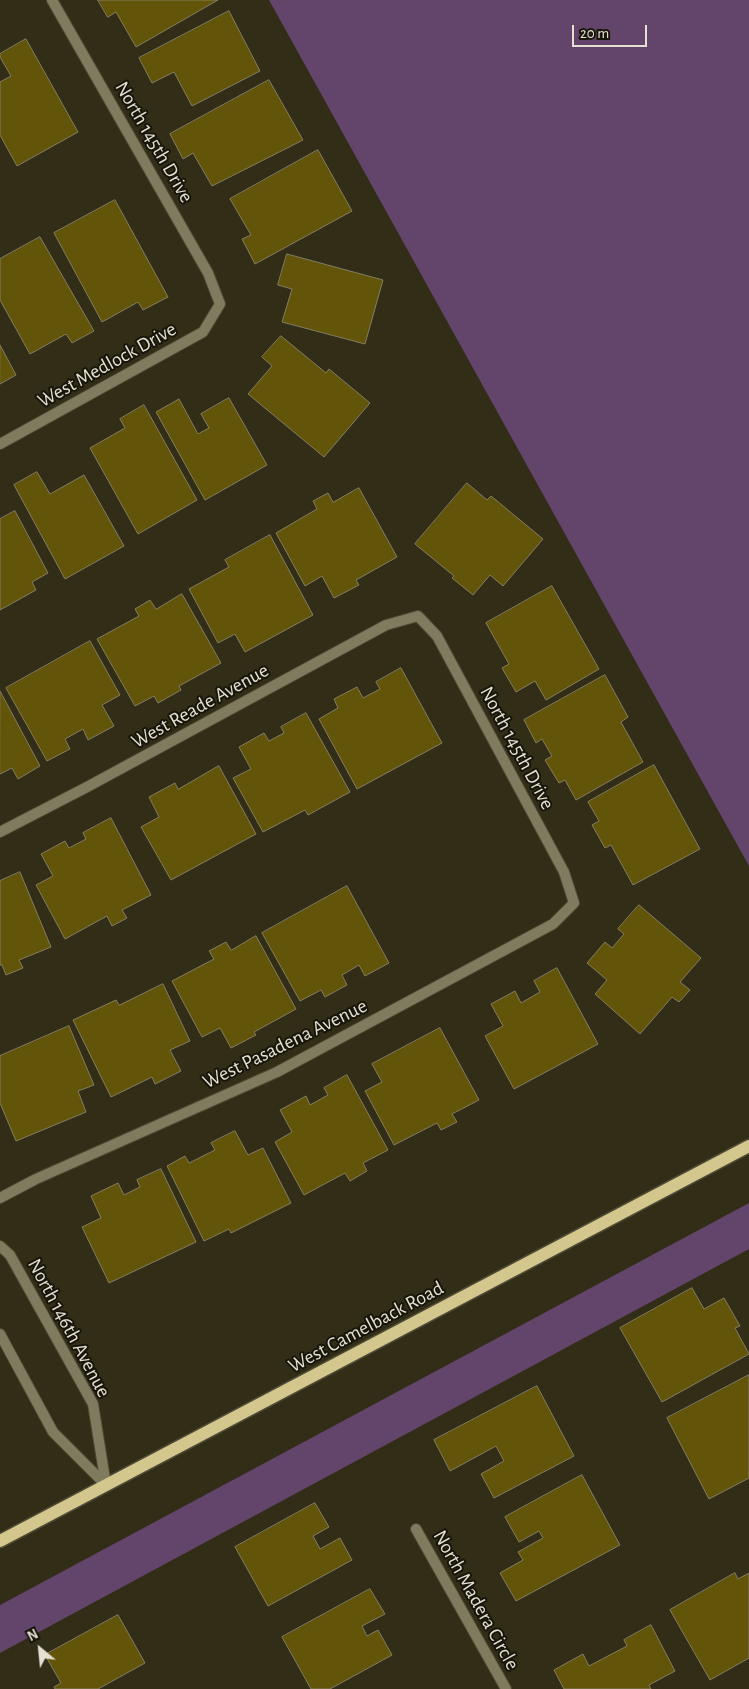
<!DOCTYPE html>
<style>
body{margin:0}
#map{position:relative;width:749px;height:1689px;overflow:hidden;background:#322d16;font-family:"Alegreya Sans",sans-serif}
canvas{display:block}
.north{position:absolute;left:15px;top:1624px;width:50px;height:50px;-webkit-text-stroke:4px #18150b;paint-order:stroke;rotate:332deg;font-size:14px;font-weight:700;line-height:20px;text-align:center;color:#e4e1d3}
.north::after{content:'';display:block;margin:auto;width:18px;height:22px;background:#e4e1d3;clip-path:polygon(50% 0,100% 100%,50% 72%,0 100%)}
.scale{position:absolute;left:572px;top:25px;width:75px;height:22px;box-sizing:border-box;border:2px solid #e4e1d3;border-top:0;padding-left:6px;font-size:15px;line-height:18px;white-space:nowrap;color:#e4e1d3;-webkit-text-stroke:4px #18150b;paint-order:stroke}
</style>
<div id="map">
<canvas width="749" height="1689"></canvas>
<div class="north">N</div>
<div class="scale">20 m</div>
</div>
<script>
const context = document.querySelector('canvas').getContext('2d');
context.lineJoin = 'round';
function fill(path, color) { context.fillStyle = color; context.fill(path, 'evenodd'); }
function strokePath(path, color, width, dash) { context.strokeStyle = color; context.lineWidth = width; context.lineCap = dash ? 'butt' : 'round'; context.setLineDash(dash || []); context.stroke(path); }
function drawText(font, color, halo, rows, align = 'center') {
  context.font = font + ' "Alegreya Sans",sans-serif'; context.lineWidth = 4; context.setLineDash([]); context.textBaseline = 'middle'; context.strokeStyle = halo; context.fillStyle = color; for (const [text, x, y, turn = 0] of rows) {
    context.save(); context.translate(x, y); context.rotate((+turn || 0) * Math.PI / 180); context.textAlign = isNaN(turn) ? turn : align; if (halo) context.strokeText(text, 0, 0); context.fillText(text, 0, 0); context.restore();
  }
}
fill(new Path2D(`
 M269,0h480v866z
 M749,1203v46l-749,404v-48z`), '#63446b');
const building = new Path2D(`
 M98,0h120l-82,47 -20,-35 -8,5z
 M229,11l31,60 -68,35 -18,-34 -22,11 -13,-25z
 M26,39l52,93 -61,34 -17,-31v-53l11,-6 -11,-19v-3z
 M269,80l34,60 -91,46 -19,-33 -10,6 -13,-25z
 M318,150l34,61 -97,53 -13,-25 9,-4 -21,-36z
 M115,200l53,97 -25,13 -5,-8 -36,20 -48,-89z
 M40,237l54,94 -22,12 -6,-9 -36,20 -30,-54v-41z
 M287,254l96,26 -18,64 -83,-22 10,-33 -14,-4z
 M281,336l45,37 3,-4 41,34 -46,54 -76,-63 24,-28 -10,-9z
 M0,345l16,30 -16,9z
 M229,398l38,67 -62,35 -49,-88 23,-13 19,35 11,-6 -8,-14z
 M144,405l53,95 -59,34 -48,-86 35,-20 -5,-9z
 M37,472l13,22 34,-19 40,71 -59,33 -51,-94z
 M467,483l20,17 4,-4 52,43 -40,47 -13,-11 -17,20 -21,-17 2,-2 -39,-32z
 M359,488l38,69 -41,23 3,5 -25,13 -12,-22 -17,10 -29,-53 41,-24 -4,-8 15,-8 5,9z
 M15,511l33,62 -16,9 4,8 -36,20v-91z
 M270,535l43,80 -68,37 -10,-18 -17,9 -29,-54 40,-22 -4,-7z
 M552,586l47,83 -53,31 -11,-19 -19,11 -14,-24 7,-4 -23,-41z
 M182,594l39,69 -42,23 2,4 -23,13 -4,-7 -19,10 -38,-67 42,-23 -4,-7 15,-9 6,9z
 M90,641l30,54 -18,10 12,21 -26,14 -5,-11 -18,10 5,10 -23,12 -41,-73z
 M401,668l41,75 -85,46 -38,-70 19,-11 -4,-9 23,-12 6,11 17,-9 -4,-7z
 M605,675l23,42 -7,5 22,40 -67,38 -11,-20 -6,3 -14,-23 7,-4 -10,-17 -6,4 -12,-23z
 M0,691l40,75 -22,13 -6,-11 -12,6z
 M306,713l44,79 -42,23 -3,-5 -42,22 -30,-54 18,-9 -12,-22 25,-14 5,8 15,-8 -3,-6z
 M654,765l46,84 -67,36 -22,-40 -6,3 -13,-23 7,-4 -11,-19z
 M219,766l37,68 -85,46 -30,-53 18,-10 -10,-20 26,-14 3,6z
 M111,818l40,77 -29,15 5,8 -15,8 -5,-10 -42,23 -29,-54 17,-9 -12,-22 24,-13 4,7 17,-9 -3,-6z
 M20,872l31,75 -32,13 4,8 -17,7 -4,-10h-2v-84z
 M347,886l42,77 -24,13 -6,-11 -17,10 5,10 -22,12 -4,-7 -21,11 -38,-68z
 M639,905l62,53 -21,24 10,8 -11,12 -7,-5 -32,37 -45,-40 12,-14 -20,-17 18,-21 7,6 12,-14 -6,-5z
 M256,936l40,73 -42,23 2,3 -25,13 -11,-20 -18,9 -30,-56 42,-22 -5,-8 17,-9 5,8z
 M557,968l41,76 -84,45 -29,-53 18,-10 -12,-22 24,-13 6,12 19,-11 -6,-11z
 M163,984l27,57 -20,9 11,21 -26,13 -3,-7 -41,20 -38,-77 43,-20 3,5z
 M69,1026l25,59 -16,6 8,21 -70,29 -16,-38v-47z
 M440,1028l39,72 -27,14 5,8 -16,8 -4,-7 -43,22 -29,-54 17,-9 -10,-18z
 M347,1075l41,75 -25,13 4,8 -17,10 -5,-8 -41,22 -29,-53 17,-10 -12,-22 26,-14 4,9 18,-10 -4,-7z
 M235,1131l13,24 15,-7 28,55 -60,30 -2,-4 -25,12 -37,-75 18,-10 4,7 26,-13 -4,-7z
 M161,1169l35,73 -87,41 -27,-56 19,-9 -10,-22 27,-13 6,12 16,-8 -3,-7z
 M692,1288l12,21 20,-11 16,28 -5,2 14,26 -87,48 -42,-74z
 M749,1375v103l-40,21 -42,-81z
 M537,1386l37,70 -80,42 -13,-24 23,-13 -8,-15 -46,25 -16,-31z
 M582,1475l38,70 -104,56 -16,-28 23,-13 -5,-8 25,-14 -4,-7 -20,11 -14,-25z
 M315,1503l14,24 -16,9 7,13 20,-11 12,22 -84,46 -33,-59z
 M735,1573l3,6 11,-6v85l-39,22 -40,-70z
 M370,1589l15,25 -23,12 5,10 11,-6 14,25 -62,34h-19l-29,-52z
 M118,1615l27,48 -47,26h-43l-1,-2 7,-4 -16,-28z
 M651,1625l24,46 -26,14 2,4h-87l-10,-19 29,-16 6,12 38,-20 -3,-6z`);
fill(building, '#625408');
strokePath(building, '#847e64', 1);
const minor = new Path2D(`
 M0,444l203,-112 17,-28 -12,-31 -156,-273
 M0,832l87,-45 299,-162 32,-9 19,20 127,236 10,31 -21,21 -276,148 -241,107 -36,19
 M0,1246l10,9 83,149 13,81
 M0,1334l53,98 53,53
 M416,1529l90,160`);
const primary = new Path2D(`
 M0,1541l749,-395`);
strokePath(minor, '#4e4a34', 12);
strokePath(primary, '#4e4a34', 15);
strokePath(minor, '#807a5f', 10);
strokePath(primary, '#d3c78e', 12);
drawText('20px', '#e4e1d3', '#18150b', [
 ["North 145th Drive",154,142,60],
 ["West Medlock Drive",107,365,-29],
 ["West Reade Avenue",200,706,-29],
 ["North 145th Drive",517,748,62],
 ["West Pasadena Avenue",285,1044,-26],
 ["West Camelback Road",366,1327,-28],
 ["North 146th Avenue",69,1328,62],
 ["North Madera Circle",476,1600,61]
]);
</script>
